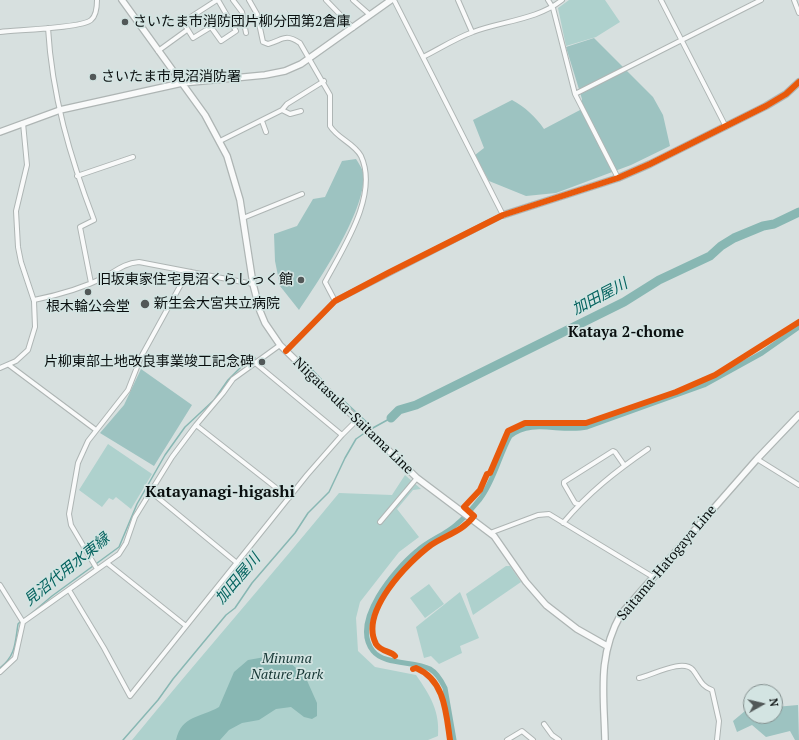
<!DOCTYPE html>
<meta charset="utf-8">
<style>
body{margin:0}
#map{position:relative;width:799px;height:740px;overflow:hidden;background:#d7e0df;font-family:"PT Serif",serif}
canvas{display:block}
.north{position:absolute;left:743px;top:684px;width:40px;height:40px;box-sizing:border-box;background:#d3e4e2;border:1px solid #838f8e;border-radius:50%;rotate:82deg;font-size:11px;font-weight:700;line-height:16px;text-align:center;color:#0a0f0f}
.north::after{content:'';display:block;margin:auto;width:14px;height:18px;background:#525858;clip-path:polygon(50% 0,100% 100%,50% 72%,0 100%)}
</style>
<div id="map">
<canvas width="799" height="740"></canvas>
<div class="north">N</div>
</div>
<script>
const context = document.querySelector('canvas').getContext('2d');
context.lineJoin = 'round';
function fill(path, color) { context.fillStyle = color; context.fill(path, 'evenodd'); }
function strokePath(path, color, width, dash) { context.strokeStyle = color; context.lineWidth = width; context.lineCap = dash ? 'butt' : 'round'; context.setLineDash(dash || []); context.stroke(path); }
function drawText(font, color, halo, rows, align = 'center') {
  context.font = font + ' "PT Serif","Noto Sans JP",serif'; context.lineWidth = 3.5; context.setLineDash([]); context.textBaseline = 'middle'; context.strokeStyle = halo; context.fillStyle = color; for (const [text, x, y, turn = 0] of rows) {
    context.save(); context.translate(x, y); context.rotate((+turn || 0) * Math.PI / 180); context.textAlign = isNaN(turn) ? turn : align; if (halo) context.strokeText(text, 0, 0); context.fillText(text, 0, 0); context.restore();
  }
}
fill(new Path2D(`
 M569,0h36l15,22 -24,15 -30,9 -8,-38z
 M108,444l44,30 -21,35 -15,-12 -3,3 -4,-2 -7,9 -23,-17z
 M405,475l16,14 -8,1 -16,19 22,28 -20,15 -39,50 -4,16 2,33 17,16 41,8c14,20 24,36 22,61l-10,4h-296c68,-83 139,-164 207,-247l53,2z
 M506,566h4l11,16 -48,33 -7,-21z
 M429,584l15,20 -19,14 -15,-20z
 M460,592l19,46 -19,8 2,7 -23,11 -8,-8 -7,2 -8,-31z`), '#aed1cd');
fill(new Path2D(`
 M594,38l59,59 10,18 7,31 -39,19 -75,28 -30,3 -37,-15 -14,-26 9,-7 -11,-28 39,-20c13,7 24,17 32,29l36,-19 2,-11 -16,-52z
 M356,159c2,3 6,9 7,13 6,34 -45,110 -64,138l-19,-24 -5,-25 -1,-27 23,-8 16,-27 12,-2 17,-36z
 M141,369l51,36 -38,61 -54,-33 24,-28z
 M798,705l1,35h-4l-5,-9 -24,6 -14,-12 -15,7 -4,-11 18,-15v10h24v-9z`), '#9dc3c1');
fill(new Path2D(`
 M265,657l23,4 17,15 12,27v13l-5,3 -8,-2 -13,-10 -15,2 -17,11 -17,3 -13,7 -9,10h-44c6,-25 24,-22 43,-33l15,-35 14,-12z`), '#88b7b3');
strokePath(new Path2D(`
 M303,360l18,19
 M343,400l30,28
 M371,429l20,-11
 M26,618l26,-22 67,-49 18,-43 28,-49 20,-28 29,-27 14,-20 12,-12 15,-10
 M0,668c16,-13 15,-25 18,-44l3,-3
 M123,740l35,-40 15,-21 53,-64 9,-7 17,-25 43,-50 13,-20 21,-21 16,-34 11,-19 10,-7`), '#88b7b3', 1.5);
strokePath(new Path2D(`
 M454,740l-9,-52c-3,-6 -8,-15 -15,-19 -15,-8 -46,-4 -57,-18 -23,-29 22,-82 44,-100 12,-11 28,-16 40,-27 9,-7 16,-17 23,-25 14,-18 19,-43 30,-63 22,-18 51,-3 77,-9l117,-42 58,-32 37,-26`), '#88b7b3', 5);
strokePath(new Path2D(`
 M391,418l8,-8 17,-5 208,-103 35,-22 51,-24 11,-10 13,-8 29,-12 11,-2 25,-12`), '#88b7b3', 9);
const street = new Path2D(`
 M217,0l-34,22 10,16 18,-11 10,14 15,-10 -18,-31
 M233,0l9,12 4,21
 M249,0l8,14 6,28 5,2c15,-4 17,-11 32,-1l30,52v31c8,13 24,17 31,30 18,39 -18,92 -36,126l10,19
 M326,0l27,28
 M353,0l17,15
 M458,0l14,32
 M548,0l5,8 22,86 43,84
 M661,0l65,127
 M794,0l5,13
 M48,28c4,68 22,129 46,192l-14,7 11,56
 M0,32c15,-2 83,-4 91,-12 5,-4 6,-14 6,-20
 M158,51l29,-21
 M423,57c16,-8 33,-19 50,-25 29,-11 64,-12 89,-32
 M575,94l186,-94
 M282,110l5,-6 37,-23
 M262,121l4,11
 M220,141l62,-31 8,4 11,-3
 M77,176l56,-19
 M243,218l59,-24
 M34,300c25,-5 49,-12 71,-23 12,-7 20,-14 34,-15l114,22
 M286,351l49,-50 168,-86 -109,-215
 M254,362l88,73 16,-16
 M9,365l87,65
 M0,368l16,-7 12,-11 7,-23 -1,-26 -13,-39 -3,-15 -2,-36 11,-46 -4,-42
 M196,425l93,73
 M757,459l42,26
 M151,492l86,71
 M578,504l-3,-1 -11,-19v-2l49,-31 2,1 9,13
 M380,522l37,-44
 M563,523c25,-30 53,-52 85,-74
 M490,533l48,-18 11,-1 104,63
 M107,563l79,63
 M97,569l-26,-44 -2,-11 9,-51 10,-22 40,-51 13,-33 44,-80 6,-5
 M0,585l23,37 -8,36 -15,14
 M69,590l35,58 26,48 177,-221 35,-40
 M23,622l96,-68 7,-11 9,-26 37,-60 24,-32 27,-32 10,-14 47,-34
 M639,678c14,-3 44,-20 54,-8 7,9 8,16 19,20l7,31 -2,19
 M544,724l8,11 7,5
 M507,740l15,-9 11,9`);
const secondary = new Path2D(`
 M122,0l83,115 22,41 13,44 13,84 7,27 5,12 15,22 137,133 77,58 32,46 20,23 31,24 30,17
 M0,132l60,-22 122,-27 83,-8 20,-4 16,-7 90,-64
 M503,215l115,-37 32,-14 116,-58 20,-12 13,-12
 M605,740c-1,-46 -8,-84 16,-126l136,-155 42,-44`);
strokePath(street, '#aeb5b4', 6);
strokePath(secondary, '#aeb5b4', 8);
strokePath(street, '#f9fafa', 4);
strokePath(secondary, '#f9fafa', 5.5);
strokePath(new Path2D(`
 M286,351l49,-50 53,-28 115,-58 115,-37 32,-14 116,-58 20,-12 13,-12
 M395,656c-4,-5 -14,-4 -19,-12 -17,-32 32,-82 55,-99 15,-10 32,-14 43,-29l-10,-9 16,-17 7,-16 3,-1 18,-42 17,-8h61l90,-31 39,-17 84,-53
 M413,669l3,-1c29,12 30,45 34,72`), '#e8590c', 6);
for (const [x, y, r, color] of [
 [125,22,4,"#525858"],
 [93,77,4,"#525858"],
 [301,280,4,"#525858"],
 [88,292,4,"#525858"],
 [145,304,5,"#525858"],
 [262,362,4,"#525858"]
]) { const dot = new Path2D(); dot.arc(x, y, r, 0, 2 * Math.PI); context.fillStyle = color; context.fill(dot); strokePath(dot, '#d3e4e2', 1.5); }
drawText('14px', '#0a0f0f', '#d3e4e2', [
 ["さいたま市消防団片柳分団第2倉庫",133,22],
 ["さいたま市見沼消防署",101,77],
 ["旧坂東家住宅見沼くらしっく館",293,280,"right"],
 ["新生会大宮共立病院",154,304],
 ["根木輪公会堂",88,307,"center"],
 ["片柳東部土地改良事業竣工記念碑",254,362,"right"]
], 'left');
drawText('14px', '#0a0f0f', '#d3e4e2', [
 ["Niigatasuka-Saitama Line",353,416,44],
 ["Saitama-Hatogaya Line",667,563,-50]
]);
drawText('italic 14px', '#153634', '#d3e4e2', [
 ["Minuma",287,659],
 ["Nature Park",287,675]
]);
drawText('italic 15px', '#05635f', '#d3e4e2', [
 ["加田屋川",600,297,-28],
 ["見沼代用水東縁",67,570,-39],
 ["加田屋川",238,579,-50]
]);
drawText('bold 15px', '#0a0f0f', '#d3e4e2', [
 ["Kataya 2-chome",626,333]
]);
drawText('bold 16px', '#0a0f0f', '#d3e4e2', [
 ["Katayanagi-higashi",220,492]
]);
</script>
